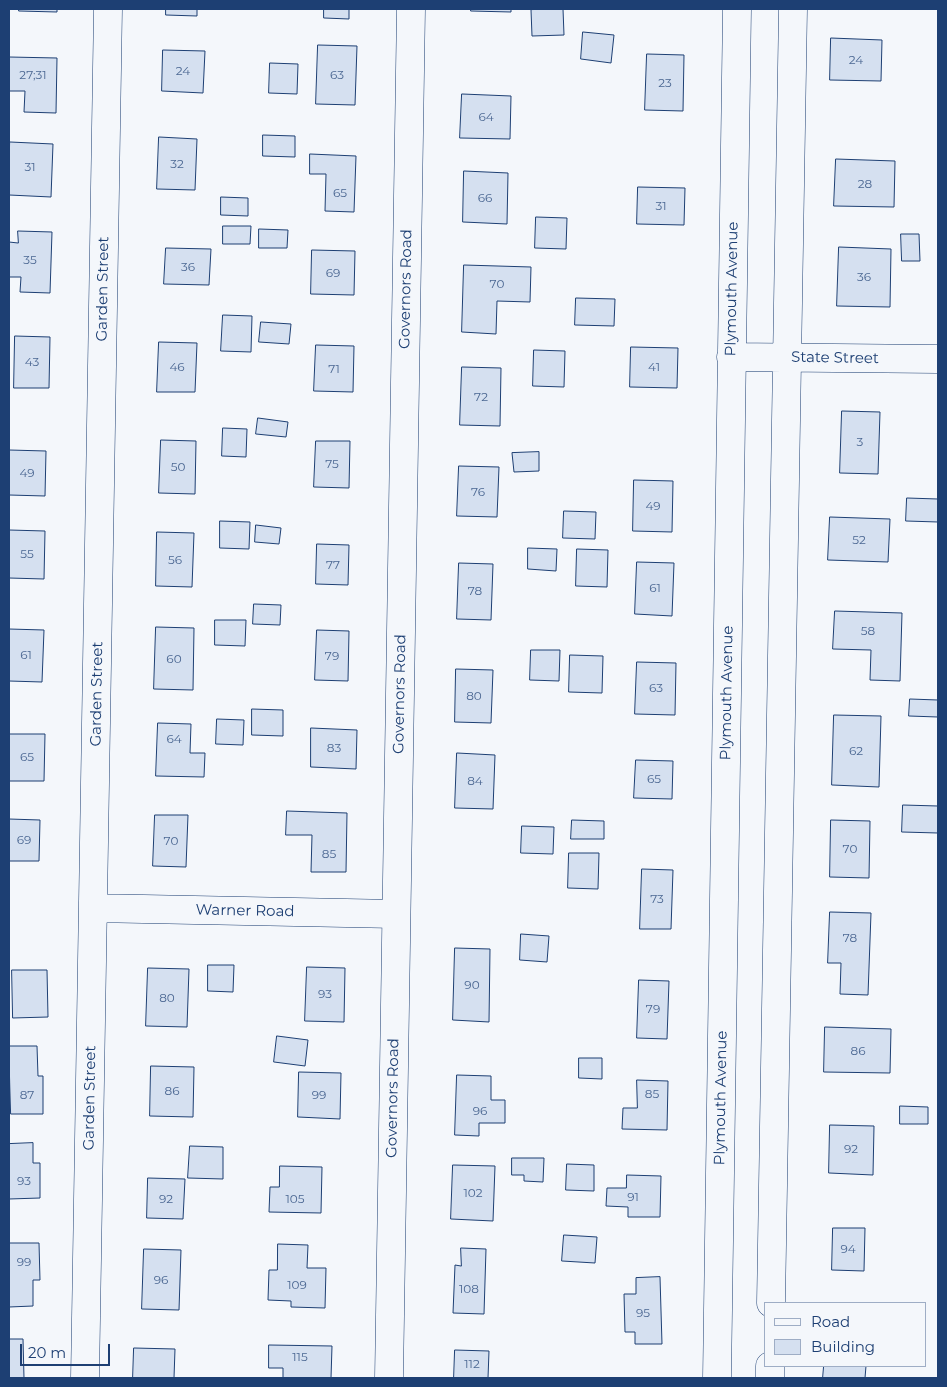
<!DOCTYPE html>
<style>
body{margin:0}
#map{position:relative;width:947px;height:1387px;overflow:hidden;background:#f4f7fb;font-family:Montserrat,sans-serif}
canvas{display:block}
.frame{position:absolute;inset:0;border:10px solid #1d3f73;pointer-events:none}
.legend{position:absolute;left:764px;top:1302px;width:162px;height:65px;box-sizing:border-box;background:#f4f7fb;border:1px solid #9eadc5;margin:0;padding:6px 9px;list-style:none;font-size:15px;color:#1d3f73}
.legend li{display:flex;align-items:center;gap:10px;height:25px}
.legend b{width:25px;border:1px solid #9eadc5}
.scale{position:absolute;left:20px;top:1344px;width:90px;height:22px;box-sizing:border-box;border:2px solid #1d3f73;border-top:0;padding-left:6px;font-size:15px;line-height:18px;white-space:nowrap;color:#1d3f73;-webkit-text-stroke:4px #f4f7fb;paint-order:stroke}
</style>
<div id="map">
<canvas width="947" height="1387"></canvas>
<div class="frame"></div>
<ul class="legend">
<li><b style="height:6px;background:#f4f7fb"></b>Road</li>
<li><b style="height:14px;background:#d5e0f0"></b>Building</li>
</ul>
<div class="scale">20 m</div>
</div>
<script>
const context = document.querySelector('canvas').getContext('2d');
context.lineJoin = 'round';
function fill(path, color) { context.fillStyle = color; context.fill(path, 'evenodd'); }
function strokePath(path, color, width, dash) { context.strokeStyle = color; context.lineWidth = width; context.lineCap = dash ? 'butt' : 'round'; context.setLineDash(dash || []); context.stroke(path); }
function drawText(font, color, halo, rows, align = 'center') {
  context.font = font + ' Montserrat,sans-serif'; context.lineWidth = 4; context.setLineDash([]); context.textBaseline = 'middle'; context.strokeStyle = halo; context.fillStyle = color; for (const [text, x, y, turn = 0] of rows) {
    context.save(); context.translate(x, y); context.rotate((+turn || 0) * Math.PI / 180); context.textAlign = isNaN(turn) ? turn : align; if (halo) context.strokeText(text, 0, 0); context.fillText(text, 0, 0); context.restore();
  }
}
const building = new Path2D(`
 M19,9h38v3l-38,-1z
 M166,9h31v7l-31,-1z
 M324,9h25v10l-25,-1z
 M471,9h40v3l-40,-1z
 M563,9l1,26 -32,1 -1,-26z
 M583,32l31,3 -3,28 -30,-4z
 M831,38l51,2 -1,41 -51,-1z
 M318,45l39,1 -2,59 -39,-1z
 M163,50l42,1 -2,42 -41,-2z
 M647,54l37,1 -1,56 -38,-1z
 M9,57l48,1 -1,55 -32,-1 1,-21h-16z
 M270,63l28,1 -1,30 -28,-1z
 M462,94l49,2 -1,43 -50,-1z
 M263,135l32,1v21l-32,-1z
 M159,137l38,2 -2,51 -38,-1z
 M10,142l43,2 -2,53 -42,-2z
 M310,154l46,2 -2,56 -29,-1 1,-37h-16z
 M836,159l59,2 -1,46 -60,-1z
 M464,171l44,2 -1,51 -44,-2z
 M638,187l47,1 -1,37 -47,-1z
 M221,197l27,1v18l-27,-1z
 M536,217l31,1 -1,31 -31,-1z
 M223,226h28l-1,18h-27z
 M259,229l29,1 -1,18h-28z
 M18,231l34,1 -2,61 -30,-1 1,-15h-12v-35l9,1z
 M901,234h18l1,27h-18z
 M839,247l52,2 -1,58 -53,-1z
 M166,248l45,1 -2,36 -45,-1z
 M312,250l43,1 -1,44 -43,-1z
 M464,265l67,2 -1,35 -33,-1 -1,33 -34,-2z
 M576,298l39,1 -1,27 -39,-1z
 M223,315l29,1 -1,36 -30,-1z
 M261,322l30,2 -2,20 -30,-2z
 M15,336l35,1 -1,51h-35z
 M159,342l38,1 -2,49h-38z
 M316,345l38,1 -1,46 -39,-1z
 M631,347l47,1 -1,40 -47,-1z
 M534,350l31,1 -1,36 -31,-1z
 M462,367l39,1 -1,58 -40,-1z
 M842,411l38,1 -2,62 -38,-1z
 M258,418l30,4 -2,15 -30,-3z
 M223,428l24,1 -1,28 -24,-1z
 M161,440l35,1 -1,53 -36,-1z
 M316,441h34l-1,47 -35,-1z
 M9,450l37,1 -1,45 -36,-1z
 M539,452v19l-25,1 -2,-19z
 M459,466l40,1 -2,50 -40,-1z
 M634,480l39,1 -1,51 -39,-1z
 M907,498l31,1v23l-32,-1z
 M564,511l32,1 -1,27 -32,-1z
 M830,517l60,2 -2,43 -60,-2z
 M220,521l30,1 -1,27 -29,-1z
 M256,525l25,3 -2,16 -24,-2z
 M9,530l36,1 -1,48 -35,-1z
 M157,532l37,1 -2,54 -36,-1z
 M317,544l32,1 -1,40 -32,-1z
 M528,548l29,1 -1,22 -28,-2z
 M577,549l31,1 -1,37 -31,-1z
 M637,562l37,1 -2,53 -37,-2z
 M459,563l34,1 -2,56 -34,-1z
 M254,604l27,1 -1,20 -27,-1z
 M835,611l67,2 -2,68 -30,-1 1,-30 -38,-1z
 M215,620h31l-1,26 -30,-1z
 M156,627l38,1 -1,62 -39,-1z
 M9,629l35,1 -2,52 -33,-1z
 M317,630l32,1 -1,50 -33,-1z
 M531,650h29l-1,31 -29,-1z
 M570,655l33,1 -1,37 -33,-1z
 M637,662l39,1 -1,52 -40,-1z
 M456,669l37,1 -2,53 -36,-1z
 M910,699l28,1v17l-29,-1z
 M252,709l31,1v26l-31,-1z
 M834,715l47,1 -2,71 -47,-2z
 M217,719l27,1 -1,25 -27,-1z
 M158,723l33,1 -1,29h15l-1,24 -48,-1z
 M311,728l46,2 -1,39 -45,-2z
 M9,734h36l-1,47h-35z
 M457,753l38,2 -2,54 -38,-1z
 M636,760l37,1 -1,38 -38,-1z
 M903,805l35,1v27l-36,-1z
 M287,811l60,2 -1,59h-35l1,-37h-26z
 M155,815h33l-2,52 -33,-1z
 M9,819l31,1 -1,41h-30z
 M572,820l32,1v18h-33z
 M831,820l39,1 -1,57 -39,-1z
 M522,826l32,1 -1,27 -32,-1z
 M569,853h30l-1,36 -30,-1z
 M642,869l31,1 -2,59h-31z
 M830,912l41,1 -3,82 -28,-1 1,-31h-13z
 M521,934l28,2 -2,26 -27,-2z
 M455,948l35,1 -1,73 -36,-2z
 M208,965h26l-1,27 -25,-1z
 M307,967l38,1 -1,54 -39,-1z
 M148,968l41,1 -2,58 -41,-1z
 M12,970h35l1,47 -35,1z
 M639,980l30,1 -2,58 -30,-1z
 M825,1027l66,2 -1,44 -66,-1z
 M277,1036l31,4 -3,26 -31,-4z
 M9,1046h28l1,30h5v38h-32z
 M579,1058h23v21l-23,-1z
 M151,1066l43,1 -1,50 -43,-1z
 M299,1072l42,1 -1,46 -42,-2z
 M457,1075l34,1v24h14v23h-26v13l-24,-1z
 M637,1080l31,1 -1,49 -45,-1 1,-21h14z
 M900,1106l28,1v17h-28z
 M830,1125l44,1 -1,49 -44,-2z
 M33,1143v20h7v35l-31,1v-55z
 M190,1146l33,1v32l-35,-1z
 M512,1158h32l-1,24 -19,-1v-6h-12z
 M567,1164l27,1v26l-28,-1z
 M453,1165l42,1 -2,55 -42,-2z
 M280,1166l42,1 -1,46 -52,-1 1,-25h9z
 M627,1175l34,1 -1,41h-32v-10l-22,-1 1,-18h19z
 M148,1178l37,1 -2,40 -36,-1z
 M833,1228h32l-1,43 -32,-1z
 M564,1235l33,2 -2,26 -33,-2z
 M9,1243h30l1,37h-7v26l-24,1z
 M278,1244l30,1 -1,23h19l-1,40 -34,-1v-6l-23,-1 1,-30h8z
 M461,1248l25,1 -2,65 -31,-1 2,-48 6,1z
 M144,1249l37,1 -2,60 -37,-1z
 M660,1277l2,67h-27v-12h-10l-1,-38h12v-16z
 M9,1339h14l1,39h-15z
 M269,1345l63,1 -1,32h-48v-10h-14z
 M134,1348l41,1 -1,29h-41z
 M455,1350l34,1 -1,27h-34z
 M824,1366h42l-1,12h-42z`);
fill(building, '#d5e0f0');
strokePath(building, '#1d3f73', 1);
const street = new Path2D(`
 M731,357l207,2
 M93,908l303,6
 M771,1303l22,-1294
 M85,1378l23,-1369
 M389,1378l22,-1369
 M717,1378l20,-1369
 M770,1378v-12`);
strokePath(street, '#1d3f73', 29);
strokePath(street, '#f4f7fb', 28);
drawText('12px', '#4b6792', null, [
 ["24",856,60],
 ["24",183,71],
 ["27;31",33,75],
 ["63",337,75],
 ["23",665,83],
 ["64",486,117],
 ["32",177,164],
 ["31",30,167],
 ["28",865,184],
 ["65",340,193],
 ["66",485,198],
 ["31",661,206],
 ["35",30,260],
 ["36",188,267],
 ["69",333,273],
 ["36",864,277],
 ["70",497,284],
 ["43",32,362],
 ["46",177,367],
 ["41",654,367],
 ["71",334,369],
 ["72",481,397],
 ["3",860,442],
 ["75",332,464],
 ["50",178,467],
 ["49",27,473],
 ["76",478,492],
 ["49",653,506],
 ["52",859,540],
 ["55",27,554],
 ["56",175,560],
 ["77",333,565],
 ["61",655,588],
 ["78",475,591],
 ["58",868,631],
 ["61",26,655],
 ["79",332,656],
 ["60",174,659],
 ["63",656,688],
 ["80",474,696],
 ["64",174,739],
 ["83",334,748],
 ["62",856,751],
 ["65",27,757],
 ["65",654,779],
 ["84",475,781],
 ["69",24,840],
 ["70",171,841],
 ["70",850,849],
 ["85",329,854],
 ["73",657,899],
 ["78",850,938],
 ["90",472,985],
 ["93",325,994],
 ["80",167,998],
 ["79",653,1009],
 ["86",858,1051],
 ["86",172,1091],
 ["85",652,1094],
 ["87",27,1095],
 ["99",319,1095],
 ["96",480,1111],
 ["92",851,1149],
 ["93",24,1181],
 ["102",473,1193],
 ["91",633,1197],
 ["92",166,1199],
 ["105",295,1199],
 ["94",848,1249],
 ["99",24,1262],
 ["96",161,1280],
 ["109",297,1285],
 ["108",469,1289],
 ["95",643,1313],
 ["115",300,1357],
 ["112",472,1364]
]);
drawText('15px', '#1d3f73', '#f4f7fb', [
 ["Garden Street",103,289,-89],
 ["Governors Road",406,289,-89],
 ["Plymouth Avenue",732,289,-89],
 ["State Street",835,358,1],
 ["Plymouth Avenue",727,693,-89],
 ["Garden Street",97,694,-89],
 ["Governors Road",400,694,-89],
 ["Warner Road",245,911,1],
 ["Garden Street",90,1098,-89],
 ["Governors Road",393,1098,-89],
 ["Plymouth Avenue",721,1098,-89]
]);
</script>
